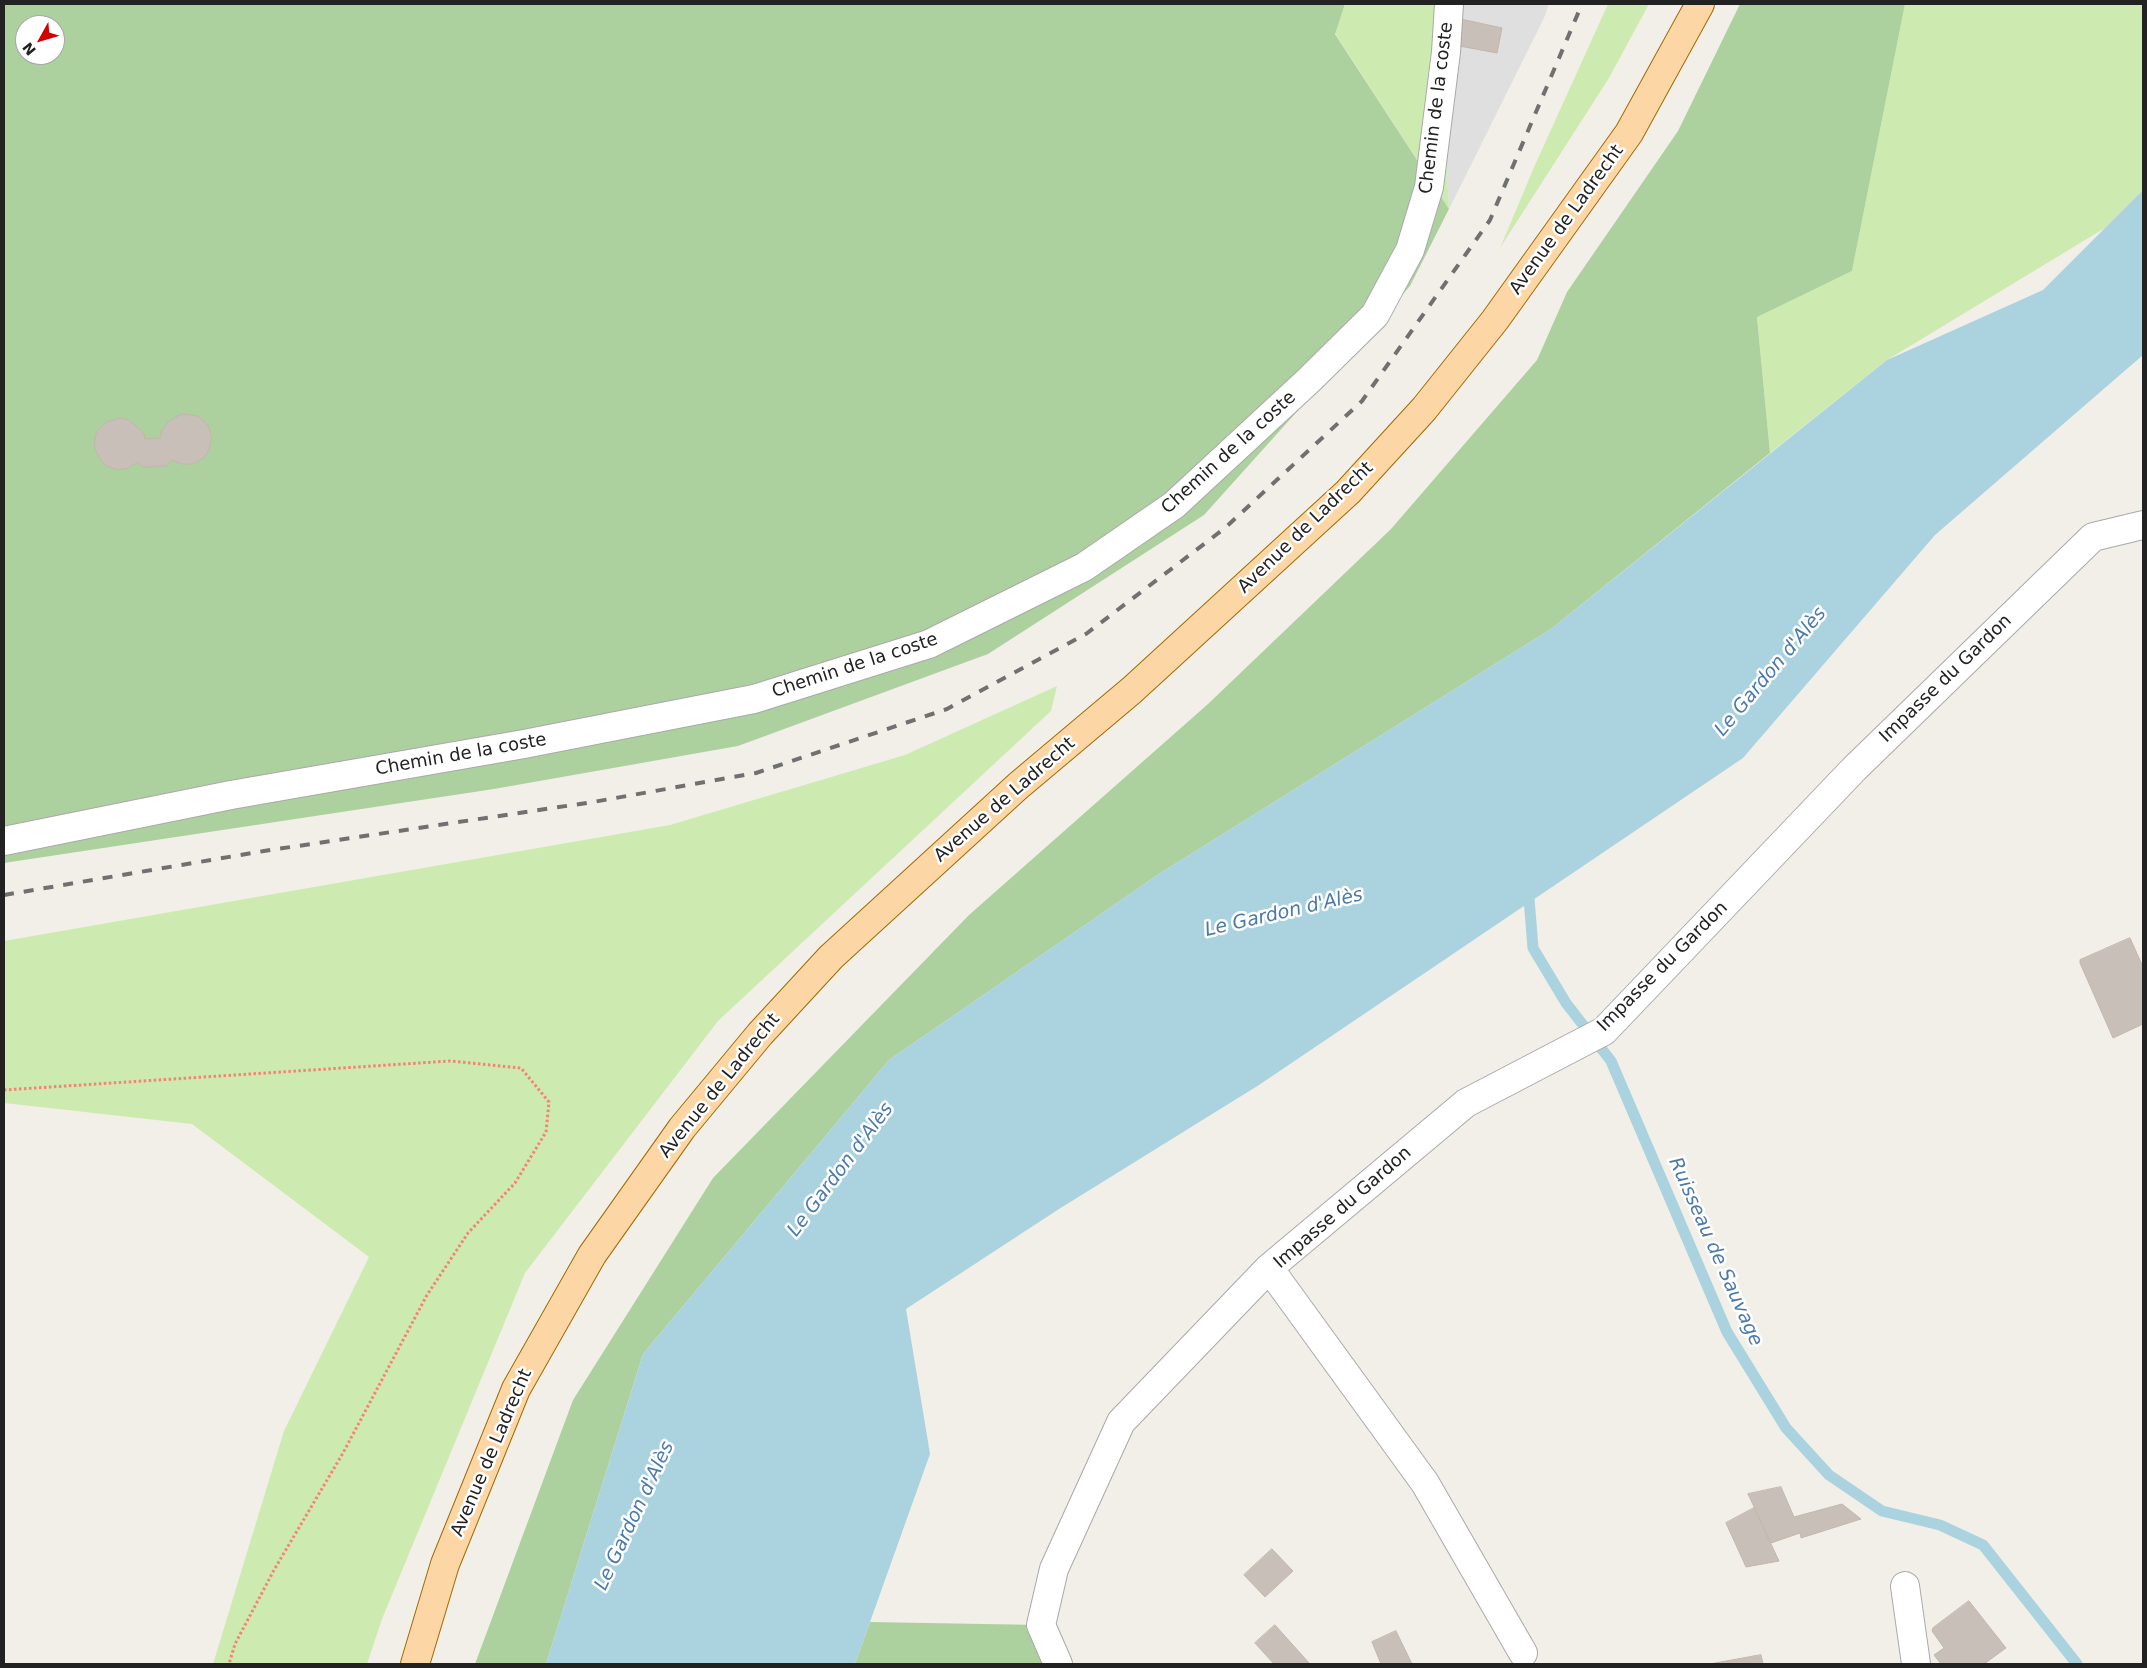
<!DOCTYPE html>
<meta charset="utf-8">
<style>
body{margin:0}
#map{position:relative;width:2147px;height:1668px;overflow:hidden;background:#f2efe9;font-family:"DejaVu Sans",sans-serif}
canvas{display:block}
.frame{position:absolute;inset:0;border:5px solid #222;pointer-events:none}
.north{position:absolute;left:15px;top:15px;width:50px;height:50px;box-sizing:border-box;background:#fff;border:1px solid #a7a7a7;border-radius:50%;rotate:231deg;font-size:14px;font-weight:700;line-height:20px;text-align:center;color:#222}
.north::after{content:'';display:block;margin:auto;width:18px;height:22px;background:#d40000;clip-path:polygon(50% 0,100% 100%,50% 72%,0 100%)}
</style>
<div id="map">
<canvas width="2147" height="1668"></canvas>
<div class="frame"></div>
<div class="north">N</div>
</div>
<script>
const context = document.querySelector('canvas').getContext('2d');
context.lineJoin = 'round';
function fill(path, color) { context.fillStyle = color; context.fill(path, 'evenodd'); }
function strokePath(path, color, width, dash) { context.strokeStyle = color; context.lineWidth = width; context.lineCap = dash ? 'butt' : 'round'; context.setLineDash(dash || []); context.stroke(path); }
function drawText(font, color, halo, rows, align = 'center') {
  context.font = font + ' "DejaVu Sans",sans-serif'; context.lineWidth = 5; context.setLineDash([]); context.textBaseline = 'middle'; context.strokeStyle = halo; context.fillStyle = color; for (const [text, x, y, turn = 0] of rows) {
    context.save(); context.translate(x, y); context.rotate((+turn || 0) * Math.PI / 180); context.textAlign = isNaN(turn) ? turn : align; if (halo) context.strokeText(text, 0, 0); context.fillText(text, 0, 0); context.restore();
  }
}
fill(new Path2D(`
 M1438,4h111l-5,14 -95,191z`), '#e0dfdf');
fill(new Path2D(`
 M1345,4h93l11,205 -114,-176z
 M1608,4h41l-40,74 -109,170 35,-83z
 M1905,4h238v186l-38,38 -218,132 -117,93 -13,-137 95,-45z
 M1057,686l-6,25 -333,310 -193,252 -143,346 -15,45h-154l71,-233 85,-174 -177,-133 -188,-21v-162l666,-116 235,-70z`), '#cdebb0');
fill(new Path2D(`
 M4,4h1341l-10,30 114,175 -39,77 -206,229 -216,139 -250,92 -244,43 -490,74zM25,25h30v30h-30z
 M1740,4h165l-53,267 -95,46 13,136 -219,176 -392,245 -270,186 -246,294 -97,310h-71l98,-264 140,-222 256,-263 239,-211 183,-175 146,-169 30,-68 111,-161z
 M870,1622l171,3 17,39h-203z`), '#add19e');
fill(new Path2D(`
 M2143,190v165l-208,180 -192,223 -484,327 -200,124 -153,100 24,145 -75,210h-309l97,-310 246,-294 270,-186 392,-245 336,-269 156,-70z`), '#aad3df');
strokePath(new Path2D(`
 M1528,886l5,62 33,55 45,58 116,271 59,96 43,47 53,36 58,14 43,20 94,119`), '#aad3df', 11);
const building = new Path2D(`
 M1456,18l46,10 -5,25 -43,-8z
 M182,414l16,2 10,9 4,12 -3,13 -5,8 -11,6h-11l-11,-4 -4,6 -24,1 -5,-5 -9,6 -12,2 -12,-5 -6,-7 -5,-12 2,-13 10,-11 15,-4 8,2 15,13 1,6 16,-1v-6l7,-10z
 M2130,938l13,29v57l-30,14 -33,-75v-3z
 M1781,1487l13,30 48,-13 19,15 -60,19 -1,-5 -29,10 -23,-49z
 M1754,1508l25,53 -33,6 -20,-44z
 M1272,1549l21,22 -28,26 -21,-22z
 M1969,1601l37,47 -22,16h-43l-7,-9 10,-7 -12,-17 1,-3z
 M1275,1625l35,39h-36l-19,-21z
 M1396,1631l16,33h-31l-9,-22z
 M1761,1655l2,9h-53z`);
fill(building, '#c7bfb8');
strokePath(building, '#c4b6ab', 1);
const minor = new Path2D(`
 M4,841l227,-46 293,-51 230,-45 175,-55 155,-77 90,-62 134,-124 67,-66 35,-65 19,-63 17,-135 3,-48
 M1269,1268l156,215 98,170
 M1905,1586l11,78
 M1058,1664l-17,-39 13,-56 67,-147 148,-154 197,-165 138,-72 250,-262 239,-232 50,-12`);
const major = new Path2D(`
 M415,1664l30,-100 71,-175 76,-134 90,-127 78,-94 71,-77 187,-171 114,-96 216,-198 76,-83 71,-89 134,-187 71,-129`);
strokePath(minor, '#a9a9a9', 30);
strokePath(major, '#a06b00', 30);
strokePath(new Path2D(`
 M4,1090l446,-29 71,7 28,34 -3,30 -31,51 -47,50 -41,62 -84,158 -69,117 -39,74 -6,20`), '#fa8072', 3, [2.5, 2.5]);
strokePath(minor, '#fff', 28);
strokePath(major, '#fcd6a4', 28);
strokePath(new Path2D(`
 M4,895l260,-44 329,-49 163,-29 191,-64 139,-75 139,-106 137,-127 128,-181 92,-216`), '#707070', 4, [10, 10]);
drawText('18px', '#222', '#fff', [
 ["Chemin de la coste",1437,108,-83],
 ["Avenue de Ladrecht",1567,220,-54],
 ["Chemin de la coste",1229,453,-42],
 ["Avenue de Ladrecht",1306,528,-44],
 ["Chemin de la coste",855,666,-18],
 ["Impasse du Gardon",1946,679,-44],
 ["Chemin de la coste",461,755,-10],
 ["Avenue de Ladrecht",1005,800,-41],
 ["Impasse du Gardon",1663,967,-45],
 ["Avenue de Ladrecht",720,1086,-51],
 ["Impasse du Gardon",1343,1208,-41],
 ["Avenue de Ladrecht",492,1453,-67]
]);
drawText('italic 19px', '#4a7aab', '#fff', [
 ["Le Gardon d'Alès",1771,672,-50],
 ["Le Gardon d'Alès",1284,913,-13],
 ["Le Gardon d'Alès",841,1170,-53],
 ["Ruisseau de Sauvage",1715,1252,66],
 ["Le Gardon d'Alès",635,1516,-65]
]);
</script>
